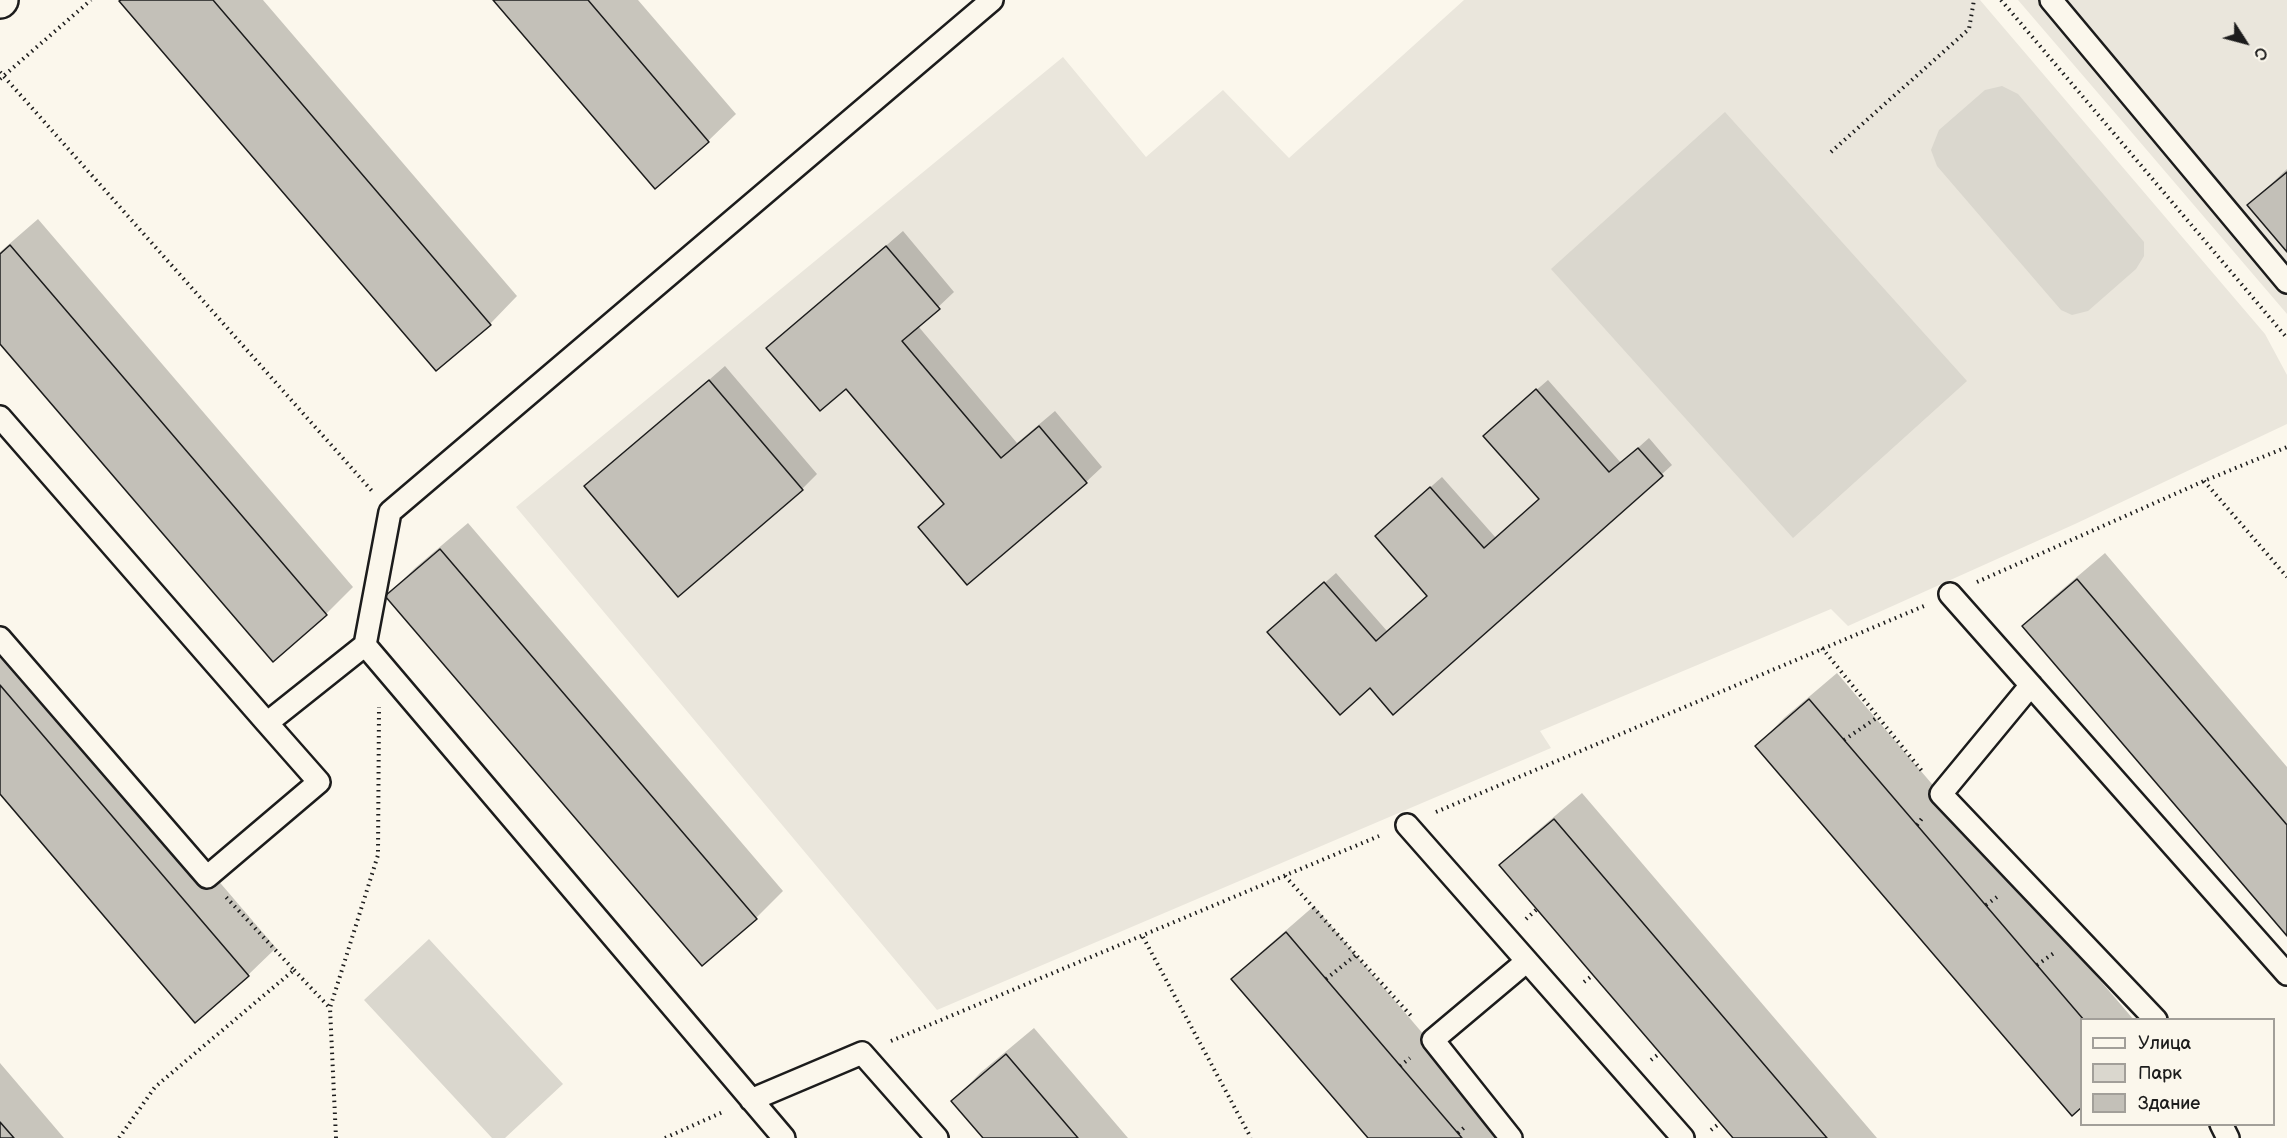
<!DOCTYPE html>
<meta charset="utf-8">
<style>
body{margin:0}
#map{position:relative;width:2287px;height:1138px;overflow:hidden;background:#fbf7ec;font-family:"Balsamiq Sans",sans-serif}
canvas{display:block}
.legend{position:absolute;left:2080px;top:1018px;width:195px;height:108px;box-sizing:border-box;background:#fbf7ec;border:2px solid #a29f99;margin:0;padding:8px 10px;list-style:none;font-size:18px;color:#1c1c1c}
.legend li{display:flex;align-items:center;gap:12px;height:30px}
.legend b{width:30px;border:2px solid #a29f99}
.north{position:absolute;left:2215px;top:12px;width:60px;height:60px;-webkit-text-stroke:4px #fbf7ec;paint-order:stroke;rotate:126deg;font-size:16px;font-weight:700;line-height:24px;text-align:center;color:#1c1c1c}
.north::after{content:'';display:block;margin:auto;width:21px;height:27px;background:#1c1c1c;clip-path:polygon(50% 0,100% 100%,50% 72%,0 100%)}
</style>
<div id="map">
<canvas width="2287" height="1138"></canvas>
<ul class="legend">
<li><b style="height:8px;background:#fbf7ec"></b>Улица</li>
<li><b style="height:16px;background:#dad7ce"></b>Парк</li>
<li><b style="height:16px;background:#c3c0b8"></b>Здание</li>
</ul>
<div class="north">С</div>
</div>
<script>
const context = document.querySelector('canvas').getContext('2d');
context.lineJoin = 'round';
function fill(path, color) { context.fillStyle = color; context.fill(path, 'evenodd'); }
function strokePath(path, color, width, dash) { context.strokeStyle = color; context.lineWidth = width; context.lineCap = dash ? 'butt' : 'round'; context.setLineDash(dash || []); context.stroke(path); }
fill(new Path2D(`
 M1464,0h516l285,334 22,41v49l-212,100 -227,102 -17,-17 -291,122 11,17 -614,262 -421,-503 547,-450 83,100 77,-67 66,68z
 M2018,0h269v314l-171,-200z`), '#eae6dc');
fill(new Path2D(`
 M2002,86l16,8 126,148v14l-8,13 -48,42 -16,4 -11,-5 -124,-144 -6,-16 8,-20 46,-40z
 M1725,112l242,269 -174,157 -242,-269z
 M429,939l134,145 -58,54h-13l-128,-138z`), '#dad7ce');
fill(new Path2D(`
 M123,0h140l254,296 -27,28z
 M495,0h143l98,114 -28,27 -53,46z
 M2287,169v81l-38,-45z
 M38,219l315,368 -27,27 -326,-273v-89z
 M903,231l51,61 -36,34 99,117 38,-32 47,56 -16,15 -166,45 25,-24 -98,-117 -79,-38z
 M725,366l92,108 -15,15 -216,-2z
 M1548,380l73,83 28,-25 23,27 -11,10 -291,211 -90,-64 56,-49 51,58 41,-36 -41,-69 55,-49 54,61 45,-39 -45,-74z
 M468,523l315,368 -27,27 -369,-322 28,-28z
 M2105,553l182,214v166l-263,-307 27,-27z
 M0,626l276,322 -28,27 -53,45 -195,-228z
 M1837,673l297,347h-52l-325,-274 27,-28z
 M1582,793l295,345h-142l-234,-273 28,-27z
 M1314,906l198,232h-142l-137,-159 28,-27z
 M1034,1028l94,110h-143l-32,-37 27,-28z
 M0,1063l64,75h-64z`), '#0003');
const building = new Path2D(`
 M121,0h92l278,325 -55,46 -317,-370z
 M493,0h95l121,142 -54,47z
 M2287,172v80l-40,-47z
 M10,245l317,370 -54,47 -273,-318v-90z
 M886,246l54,63 -38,32 99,117 38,-32 48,57 -120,102 -49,-58 26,-23 -98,-115 -26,22 -54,-63z
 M709,380l94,110 -125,107 -94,-111z
 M1536,389l73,83 29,-24 25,28 -270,239 -23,-27 -30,27 -73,-83 57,-50 52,59 51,-45 -52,-60 55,-49 54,61 55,-49 -56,-63z
 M440,549l317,370 -55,47 -317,-370z
 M2077,579l210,246v111l-265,-310z
 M0,685l249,291 -54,47 -195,-229z
 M1809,699l275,321h-2v87l-10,9 -317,-370z
 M1554,819l273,319h-94l-140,-163 -94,-110z
 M1286,932l40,47 136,159h-94l-137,-159z
 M1006,1054l72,84h-95l-32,-37z
 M0,1122l14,16h-14z`);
fill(building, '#c3c0b8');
strokePath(building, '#1c1c1c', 1.5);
const lane = new Path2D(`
 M2051,0l236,282
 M0,417l267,306 98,-78
 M1950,594l337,380
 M0,638l207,239 112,-95 -52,-59
 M2031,685l-90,109 215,226
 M1407,825l276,313
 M751,1100l111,-47 75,85
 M2221,1124l7,14
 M784,1138l-419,-493 25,-133 602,-512
 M1511,1138l-78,-98 94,-79`);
const secondary = new Path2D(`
 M0,1l1,-1`);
strokePath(lane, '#1c1c1c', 26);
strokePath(secondary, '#1c1c1c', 38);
strokePath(new Path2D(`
 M2001,0l286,338
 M0,72l372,419
 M0,79l91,-79
 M1831,152l138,-123 5,-29
 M2204,481l83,96
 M1977,582l227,-101 83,-34
 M1822,648l100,123
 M1844,740l34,-23
 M1436,812l488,-206
 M1917,825l6,-8
 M1285,876l128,142
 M1986,905l11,-8
 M1526,919l11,-10
 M1143,937l108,201
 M2037,965l17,-12
 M294,970l36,38
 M1326,979l30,-24
 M1584,982l9,-7
 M891,1041l488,-205
 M1651,1060l9,-7
 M1400,1066l10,-8
 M1711,1130l9,-7
 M1458,1133l8,-7
 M119,1138l36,-51 139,-117 -68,-73
 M336,1138l-6,-130 48,-153 1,-148
 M665,1138l60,-27`), '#1c1c1c', 4, [1.5, 4.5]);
strokePath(lane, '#fbf7ec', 21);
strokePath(secondary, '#fbf7ec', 33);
</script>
